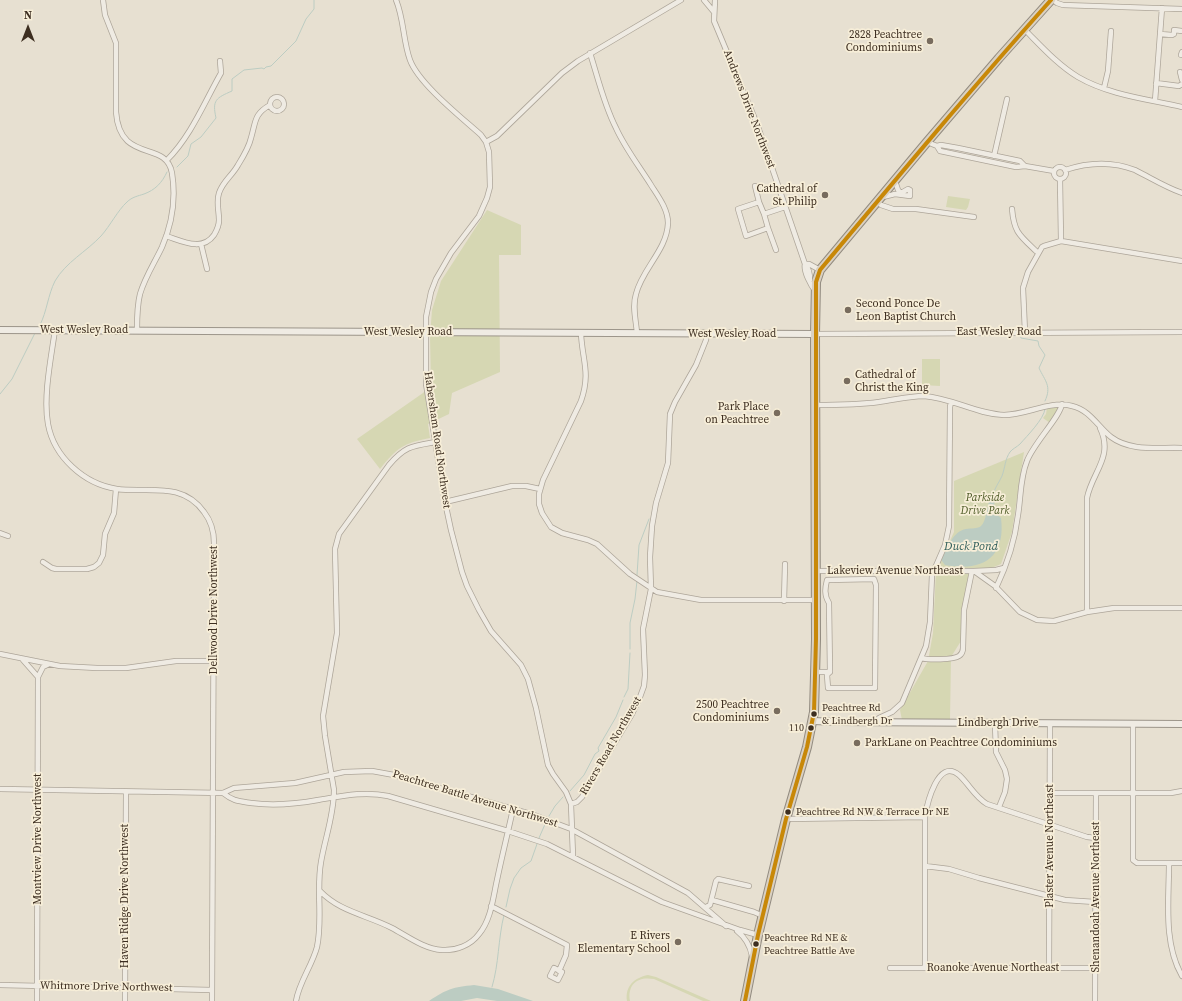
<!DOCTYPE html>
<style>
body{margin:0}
#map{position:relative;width:1182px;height:1001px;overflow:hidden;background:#e7e0d1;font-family:"Source Serif 4",serif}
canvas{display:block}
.north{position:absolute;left:8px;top:8px;width:40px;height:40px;-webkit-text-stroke:3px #f7eed8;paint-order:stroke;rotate:0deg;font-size:11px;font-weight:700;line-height:16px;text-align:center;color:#3d2e20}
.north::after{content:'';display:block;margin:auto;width:14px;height:18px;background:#3d2e20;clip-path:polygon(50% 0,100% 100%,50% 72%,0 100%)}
</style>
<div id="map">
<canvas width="1182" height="1001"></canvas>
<div class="north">N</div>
</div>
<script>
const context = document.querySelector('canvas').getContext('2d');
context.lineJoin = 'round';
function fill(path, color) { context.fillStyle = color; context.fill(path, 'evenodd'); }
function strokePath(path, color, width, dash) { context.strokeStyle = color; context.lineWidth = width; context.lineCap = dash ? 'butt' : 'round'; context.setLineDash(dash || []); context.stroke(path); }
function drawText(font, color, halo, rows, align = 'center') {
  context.font = font + ' "Source Serif 4",serif'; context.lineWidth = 3.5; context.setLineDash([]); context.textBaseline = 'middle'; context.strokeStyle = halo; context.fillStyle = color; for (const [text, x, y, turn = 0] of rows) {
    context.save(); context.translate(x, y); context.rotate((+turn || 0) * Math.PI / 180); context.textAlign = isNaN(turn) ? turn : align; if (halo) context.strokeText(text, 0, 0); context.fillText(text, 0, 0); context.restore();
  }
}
fill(new Path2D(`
 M948,196l22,3 -2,8 -2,3 -20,-3z
 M487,210l34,15v30h-22l1,117 -48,21 -3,21 -21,10 2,14c-27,5 -33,10 -50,31l-23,-30 66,-46 8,-8 -1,-49 2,-26 9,-29z
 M922,359h18v27l-18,-1z
 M1060,406l-10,17 -7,-5 3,-4 1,-6z
 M1024,452l-12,80 -11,32 -33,14 -7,63 -10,16 -1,63h-48l-2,-10 28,-49 5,-28 3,-62 18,-39v-51z
 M648,975l8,2 55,24h-8l-49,-22c-16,-3 -27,5 -24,22h-3c-2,-15 7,-23 21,-26z`), '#d6d7b3');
fill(new Path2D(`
 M993,496l2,4 -2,11 8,7c5,40 -19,54 -56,47l-3,-4v-2c5,-11 11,-28 24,-30 5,-1 12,0 15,-3 5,-4 7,-22 9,-29z
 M474,985l24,4 35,12h-36l-20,-3 -16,3h-32c18,-12 24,-14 45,-16z`), '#bcccc2');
strokePath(new Path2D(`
 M177,167l11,-11 3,-12 10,-7 15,-19c-4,-18 0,-20 16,-27v-12l12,-9 18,-2 2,1 2,-2 5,-1 25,-25 10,-22 8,-10v-9
 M40,325c7,-14 8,-30 15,-44 11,-19 31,-29 46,-45 9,-10 17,-26 26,-34 5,-5 11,-6 17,-8 11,-4 18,-11 23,-22
 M1020,336l1,2 17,3 1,5 6,9 -6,13c6,13 13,18 6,33
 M0,394l12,-15 23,-46
 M993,496c1,-8 6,-13 9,-20 3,-8 3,-17 8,-24 2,-3 7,-5 10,-8 7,-8 24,-25 25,-35
 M637,575l2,-30 10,-26
 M630,649v-26l5,-24 2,-18
 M624,697l4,-8 2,-36
 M570,791l14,-16 11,-21 4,-3 -1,-3 18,-31 7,-17
 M549,816l6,-10 8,-9
 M539,838l7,-16
 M506,907l4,-18 4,-11 7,-10 10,-7 6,-17
 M492,987c7,-23 6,-48 12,-72`), '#bcccc2', 1);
const street = new Path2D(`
 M103,0l2,15 11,28v69c4,53 50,27 56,61 4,25 0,51 -10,74 -7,15 -17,30 -22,47 -3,12 -3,24 -3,36
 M396,0c8,19 7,41 14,60 9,24 51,57 71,75l5,7 3,10 1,35 -3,11 -8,18 -28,37 -15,26 -5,13 -5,25v67l19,118 6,28 11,42 5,14 12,24 12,21 30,34 7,14 8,29 12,57 5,9 13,18 5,12 2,52
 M704,0l10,12
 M715,0l-1,21 43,103 48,140c-2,7 6,22 11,28
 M1053,0l4,3 6,2 119,4
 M1025,30c16,16 33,35 53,47 31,18 69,22 104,30
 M1160,34l12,1 2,-1v-4l8,1
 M590,53c8,25 14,52 26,75 9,20 23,38 35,57 7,11 17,24 17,38 -1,27 -26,46 -32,71 -4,13 0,26 1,39
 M1181,55l1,-3
 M1180,72l2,8
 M1156,83l23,3 3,-2
 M1104,88l4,-17 3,-40
 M270 104a7 7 0 1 1 14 0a7 7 0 1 1-14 0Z
 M1155,101l7,-93
 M486,142l11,-6 65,-63 16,-12 103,-61
 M927,142l10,4 3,5 76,16 9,-1 29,5
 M937,146l4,-1 17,3 62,13 5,5
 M994,156l13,-57
 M167,160c24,-24 37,-57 54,-87l-1,-12
 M1054 173a6 6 0 1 1 12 0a6 6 0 1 1-12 0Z
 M1065,170c24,-8 47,-9 70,0 16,8 30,17 47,23
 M1060,179l1,62
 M755,186l4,16
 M883,197l12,-3 15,2v-6l-2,-1 -7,4 -3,-3 -3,-9
 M877,202l4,3 12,4h23l58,8
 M1012,209c2,23 7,26 24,42
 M764,214l4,14 -22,8 -8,-27 21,-7 5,12 21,-7
 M768,228l8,22
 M166,236c16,5 36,16 48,-1 3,-5 5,-9 5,-15 0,-9 -3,-18 0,-27 4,-12 13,-17 19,-28 5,-8 11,-18 13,-27 5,-17 3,-24 19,-33
 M201,244l6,25
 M805,264c4,4 5,10 5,16
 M805,264h4l11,6
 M55,330c-4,28 -12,67 -7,94 6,33 36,60 69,65 31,4 65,-8 87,23 7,9 10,20 10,31l-2,458
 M1025,332l-2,-44 5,-16 14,-25 2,-1 17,-5 121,20
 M581,333c1,27 10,39 0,68l-38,79 -4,14v10l3,9 9,14 11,6 26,7 9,4 33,30 27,18 44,8h114
 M815,334l367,-2
 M816,405c21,0 42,0 63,-3 15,-2 30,-6 45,-6 28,2 52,18 80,19 23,0 46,-15 68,-9 18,4 26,21 39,31 20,15 48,10 71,11
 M445,502l67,-16h14l14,3
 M0,533l8,3
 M43,562l9,6 4,1h31l7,-2 5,-4 4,-8 2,-21 9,-21 2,-24
 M815,571h159l21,15 25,26 17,8 17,1 33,-9 27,-4h68
 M974,571l22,-1 8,-2
 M874,579l2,6 -1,103h-47l-1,-13 3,-3 -1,-69c-5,-8 -4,-15 -2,-23z
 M996,588c11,-23 19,-48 22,-73 3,-18 2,-37 9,-54 6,-17 33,-44 35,-57
 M784,601l1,-37
 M1087,612v-114c5,-26 27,-41 13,-70
 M0,654l60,12 37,2h29l50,-7h38
 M921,658c7,2 32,2 38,-2 3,-2 4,-5 4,-8l1,-38 8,-39
 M23,660l15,17
 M816,672h14
 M875,722l4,-4 13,-6 10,-9 24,-57 4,-24 2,-47 13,-30 4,-19 1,-119 1,-5
 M995,724l1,28 9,18 2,9 -2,13 -6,15
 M1133,724v136l4,3h45
 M0,789l223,4 11,-5 61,-5 49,-11 28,-1 22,4 140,40 37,14 117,64 38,33
 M223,793c10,8 15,8 28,10 22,3 45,1 67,-3 24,-4 46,-9 70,-4l120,35 39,13 115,58 78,28 18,5
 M1050,793h121l11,-2
 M571,804l6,-2 5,-5 50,-83 8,-17 4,-11 1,-11 -2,-46 8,-40 -1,-32 2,-31 4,-23 12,-40 2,-49 5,-12 21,-37 10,-25 1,-7
 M786,819l139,-2
 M1169,863c0,37 -6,80 13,113
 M925,866l24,3 30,9 86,22 30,2
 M320,891c20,21 47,24 72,37 15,8 32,21 50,22 14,1 29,-5 37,-16 12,-14 14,-36 18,-54 5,-24 11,-48 16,-71
 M712,900l42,12 9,4
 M491,906l76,39 -1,10 -7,16
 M706,907l4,-2 6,-24 2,-2 31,7
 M737,931c9,7 13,14 15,25
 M554,968l8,4 -4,8 -8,-4z
 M890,968h205
 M925,968v-151c2,-13 13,-60 34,-42 10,9 16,22 28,29l100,33 9,1
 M1049,968l1,-244
 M0,985l212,5
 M37,1001l1,-324 5,-10 6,-3
 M125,1001l1,-209
 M296,1001c3,-19 16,-35 21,-54 6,-28 -1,-57 4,-85 4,-24 13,-47 13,-72l-9,-54 -2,-20 14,-83 -2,-84 4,-15 50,-69c16,-19 23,-19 47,-23
 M1095,1001l1,-208`);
const secondary = new Path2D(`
 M0,330l815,4
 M813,721l27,1 342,2`);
const highway = new Path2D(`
 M745,1001l13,-66 28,-116 21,-72 7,-35 2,-73 -1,-305 1,-52 4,-12 107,-128 72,-84 52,-58`);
strokePath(street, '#ada599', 6);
strokePath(secondary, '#9c958a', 8);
strokePath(highway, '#928b80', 10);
strokePath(street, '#efebe3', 4.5);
strokePath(secondary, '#efebe3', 6);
strokePath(highway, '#dad1c2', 8);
strokePath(new Path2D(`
 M745,1001l13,-66 28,-116 21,-72 7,-35 2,-73v-357l4,-12c76,-91 152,-182 231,-270`), '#c88808', 4);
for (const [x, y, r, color] of [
 [930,41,4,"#786c5e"],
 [825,195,4,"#786c5e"],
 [848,310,4,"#786c5e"],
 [847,381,4,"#786c5e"],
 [777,413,4,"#786c5e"],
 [777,711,4,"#786c5e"],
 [814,714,3.5,"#3d2e20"],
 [811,728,3.5,"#3d2e20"],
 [857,743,4,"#786c5e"],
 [788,812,3.5,"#3d2e20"],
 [678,942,4,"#786c5e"],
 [756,944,3.5,"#3d2e20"]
]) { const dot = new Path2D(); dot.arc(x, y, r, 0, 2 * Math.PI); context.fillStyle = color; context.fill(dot); strokePath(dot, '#f7eed8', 1.5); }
drawText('10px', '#3d2e20', '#f7eed8', [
 ["Peachtree Rd",822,708],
 ["& Lindbergh Dr",822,721],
 ["110",804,728,"right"],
 ["Peachtree Rd NW & Terrace Dr NE",796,812],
 ["Peachtree Rd NE &",764,938],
 ["Peachtree Battle Ave",764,951]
], 'left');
drawText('11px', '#3d2e20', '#f7eed8', [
 ["2828 Peachtree",922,35],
 ["Condominiums",922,48],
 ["Cathedral of",817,189],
 ["St. Philip",817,202],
 ["Second Ponce De",856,304,"left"],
 ["Leon Baptist Church",856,317,"left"],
 ["Cathedral of",855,375,"left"],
 ["Christ the King",855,388,"left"],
 ["Park Place",769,407],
 ["on Peachtree",769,420],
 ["2500 Peachtree",769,705],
 ["Condominiums",769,718],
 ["ParkLane on Peachtree Condominiums",865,743,"left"],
 ["E Rivers",670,936],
 ["Elementary School",670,949]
], 'right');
drawText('11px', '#3d2e20', '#f7eed8', [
 ["Andrews Drive Northwest",749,109,69],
 ["West Wesley Road",84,330],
 ["West Wesley Road",408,332],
 ["East Wesley Road",999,332],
 ["West Wesley Road",732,334],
 ["Habersham Road Northwest",437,440,82],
 ["Lakeview Avenue Northeast",895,571],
 ["Dellwood Drive Northwest",214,610,-90],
 ["Lindbergh Drive",998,723],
 ["Rivers Road Northwest",611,746,-60],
 ["Peachtree Battle Avenue Northwest",475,799,17],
 ["Montview Drive Northwest",38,839,-90],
 ["Plaster Avenue Northeast",1050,846,-90],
 ["Haven Ridge Drive Northwest",125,896,-90],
 ["Shenandoah Avenue Northeast",1096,897,-90],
 ["Roanoke Avenue Northeast",993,968],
 ["Whitmore Drive Northwest",106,987,1]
]);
drawText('italic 11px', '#4d5a26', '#f7eed8', [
 ["Parkside",985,498],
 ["Drive Park",985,511]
]);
drawText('italic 12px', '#2f5d5a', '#f7eed8', [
 ["Duck Pond",971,547]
]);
</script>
